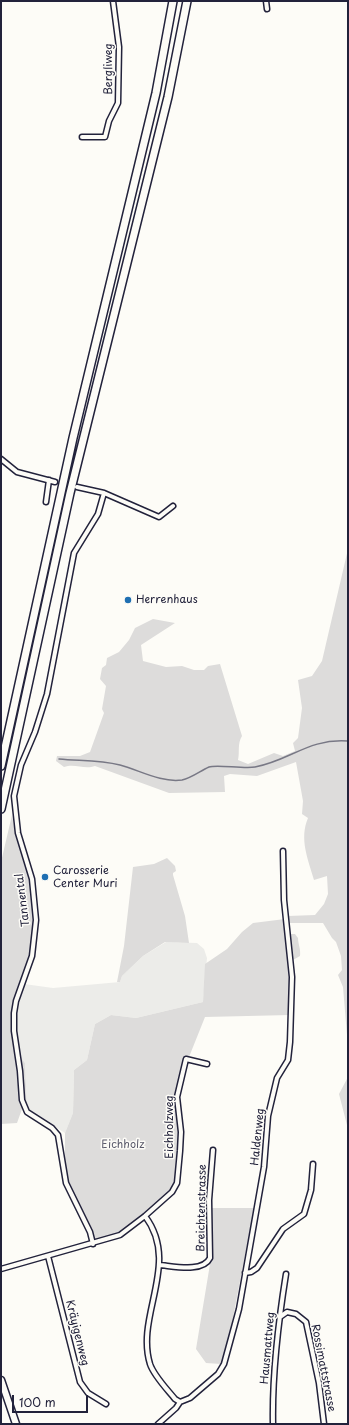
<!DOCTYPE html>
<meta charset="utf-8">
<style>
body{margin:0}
#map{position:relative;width:349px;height:1425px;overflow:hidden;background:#fdfcf7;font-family:"Playpen Sans",sans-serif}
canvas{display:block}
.frame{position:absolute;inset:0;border:2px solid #22223b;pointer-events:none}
.scale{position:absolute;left:12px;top:1395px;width:76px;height:18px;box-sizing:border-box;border:2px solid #22223b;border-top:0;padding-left:5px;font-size:12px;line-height:14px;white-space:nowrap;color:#22223b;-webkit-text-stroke:3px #fdfcf7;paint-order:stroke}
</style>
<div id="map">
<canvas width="349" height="1425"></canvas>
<div class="frame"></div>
<div class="scale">100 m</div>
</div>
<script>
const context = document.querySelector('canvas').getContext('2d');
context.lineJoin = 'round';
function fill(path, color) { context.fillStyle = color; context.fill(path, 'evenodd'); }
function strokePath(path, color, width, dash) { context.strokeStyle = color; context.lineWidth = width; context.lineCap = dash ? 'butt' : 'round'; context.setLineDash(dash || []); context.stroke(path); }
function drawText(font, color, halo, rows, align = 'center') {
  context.font = font + ' "Playpen Sans",sans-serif'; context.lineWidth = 3; context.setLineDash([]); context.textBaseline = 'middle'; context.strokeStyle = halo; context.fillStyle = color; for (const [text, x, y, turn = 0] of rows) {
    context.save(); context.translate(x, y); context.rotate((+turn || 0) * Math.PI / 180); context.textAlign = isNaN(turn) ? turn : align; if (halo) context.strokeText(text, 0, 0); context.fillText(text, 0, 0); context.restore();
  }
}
fill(new Path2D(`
 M166,942l31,1 7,6 3,9 -4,44 -67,16 -25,-3 -16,9 -8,36 -13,10 -1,43 -8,20 -38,-24 -2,-46 -5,-7 -5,-36 9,-36 29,4 67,-6 2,-6 21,-20z`), '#ecece9');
fill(new Path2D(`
 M348,549v498l-5,-60 -5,-12 4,-5 -1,-14 -5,-14 -4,-4 -9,-15h-33l-2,-7 27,-1 9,-11 4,-10 -1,-18 -13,4c-6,-21 -15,-41 -6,-62l-6,-4 1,-13 -7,-39 -39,14 -27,-2 -6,2 1,16 -56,1 -74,-27c-11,4 -20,-3 -31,1l-8,-6 1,-5h23l10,-4 14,-39 -2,-4 4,-23 -6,-7 2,-11 4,-3 1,-7 12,-6 10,-12 6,-12 18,-9 22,4 -34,22 2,16 23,6 16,-1 12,4h10l4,-4 12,-2 22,72c-5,8 -2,16 -4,24l10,4 26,-11 9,3 12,-5 -2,-8 5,-5 4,-30 -4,-28 14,-4 10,-15z
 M12,815l3,18 14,41 5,37v24l-19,85 5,36 5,7 2,46h-5l-5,14 -16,1v-262z
 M167,858l8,8 1,5 -3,2v2l12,41 4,27 -24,-1 -22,14 -21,20 -2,6h-3l7,-36 9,-79 21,-3z
 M285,919l3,15h7l3,4c0,6 3,11 2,18l-7,4 -2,7 4,3 -5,45 -85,2 -20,50 -8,34 3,42 -5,43 -6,8 -51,41 -22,6 -31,-66v-42l8,-20 1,-43 13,-10 8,-36 16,-9 25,3 67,-16 2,-38 22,-15 15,-17 11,-9z
 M348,1077v52l-9,-35z
 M211,1208h43l-27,141 -6,15 -15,-1 -10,-14 15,-91z`), '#dddcdb');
strokePath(new Path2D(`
 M59,759c21,2 40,1 61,6 19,5 41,18 62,15 10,-2 18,-9 27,-13 7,-3 34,2 46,0 34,-6 54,-29 93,-26`), '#787885', 1.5);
const minor = new Path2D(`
 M266,1l1,8
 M82,137h23l4,-16 9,-18 1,-56 -6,-46
 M1,459l16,13 38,10
 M77,487l27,6 55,24 14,-11
 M46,502l3,-22
 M145,1216c36,48 -10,99 5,148 4,12 17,25 25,35l5,3
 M93,1244l-3,-12 -24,-49 -8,-48 -6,-7 -25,-16 -5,-12 -2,-29 -6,-40v-18l2,-12 16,-45 4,-36 -4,-41 -14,-46 -4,-37 7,-31 14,-33 12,-38 27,-141 24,-39 6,-21
 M48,1256l32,126 8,11 18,11
 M159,1265c14,1 44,8 51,-7l-1,-58 4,-50
 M1,1269l119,-34 25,-19 27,-24 5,-9 3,-32 1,-19 -4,-35 9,-38 21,5
 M245,1273l6,-1 6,-4 26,-39 21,-15 7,-24 2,-26
 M280,1317l7,-5 9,2 10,8 13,61 5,41
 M180,1402l10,-4 28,-24 6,-10 15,-55 25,-142 4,-51 9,-38 11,-18 2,-18 2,-65 -8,-77 -1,-49
 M158,1424l18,-16 4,-6
 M273,1424c-1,-50 5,-100 13,-150`);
const primary = new Path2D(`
 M1,1380l15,44`);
const motorway = new Path2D(`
 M1,766l72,-328 83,-345 17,-92
 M1,809l69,-316 98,-396 19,-96`);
strokePath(minor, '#22223b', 7);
strokePath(primary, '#22223b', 9);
strokePath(motorway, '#22223b', 10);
strokePath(minor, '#fdfcf7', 4);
strokePath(primary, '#fdfcf7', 6);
strokePath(motorway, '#fdfcf7', 7);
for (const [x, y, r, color] of [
 [128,600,4,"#1f6fb2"],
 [45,877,4,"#1f6fb2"]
]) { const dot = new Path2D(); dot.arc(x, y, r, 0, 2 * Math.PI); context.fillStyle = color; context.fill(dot); strokePath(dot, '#fdfcf7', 1.5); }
drawText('11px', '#22223b', '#fdfcf7', [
 ["Bergliweg",109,69,-90],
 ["Tannental",23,900,-97],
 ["Eichholzweg",170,1127,-90],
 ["Haldenweg",258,1137,-84],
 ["Breichtenstrasse",202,1208,-89],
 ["Kräyigenweg",77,1333,76],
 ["Hausmattweg",268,1348,-85],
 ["Rossimattstrasse",323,1368,79]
]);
drawText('11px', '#22223b', '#fdfcf7', [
 ["Herrenhaus",136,600],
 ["Carosserie",53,871],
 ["Center Muri",53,884]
], 'left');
drawText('11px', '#5a5a6b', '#fdfcf7', [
 ["Eichholz",123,1145]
]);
</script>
